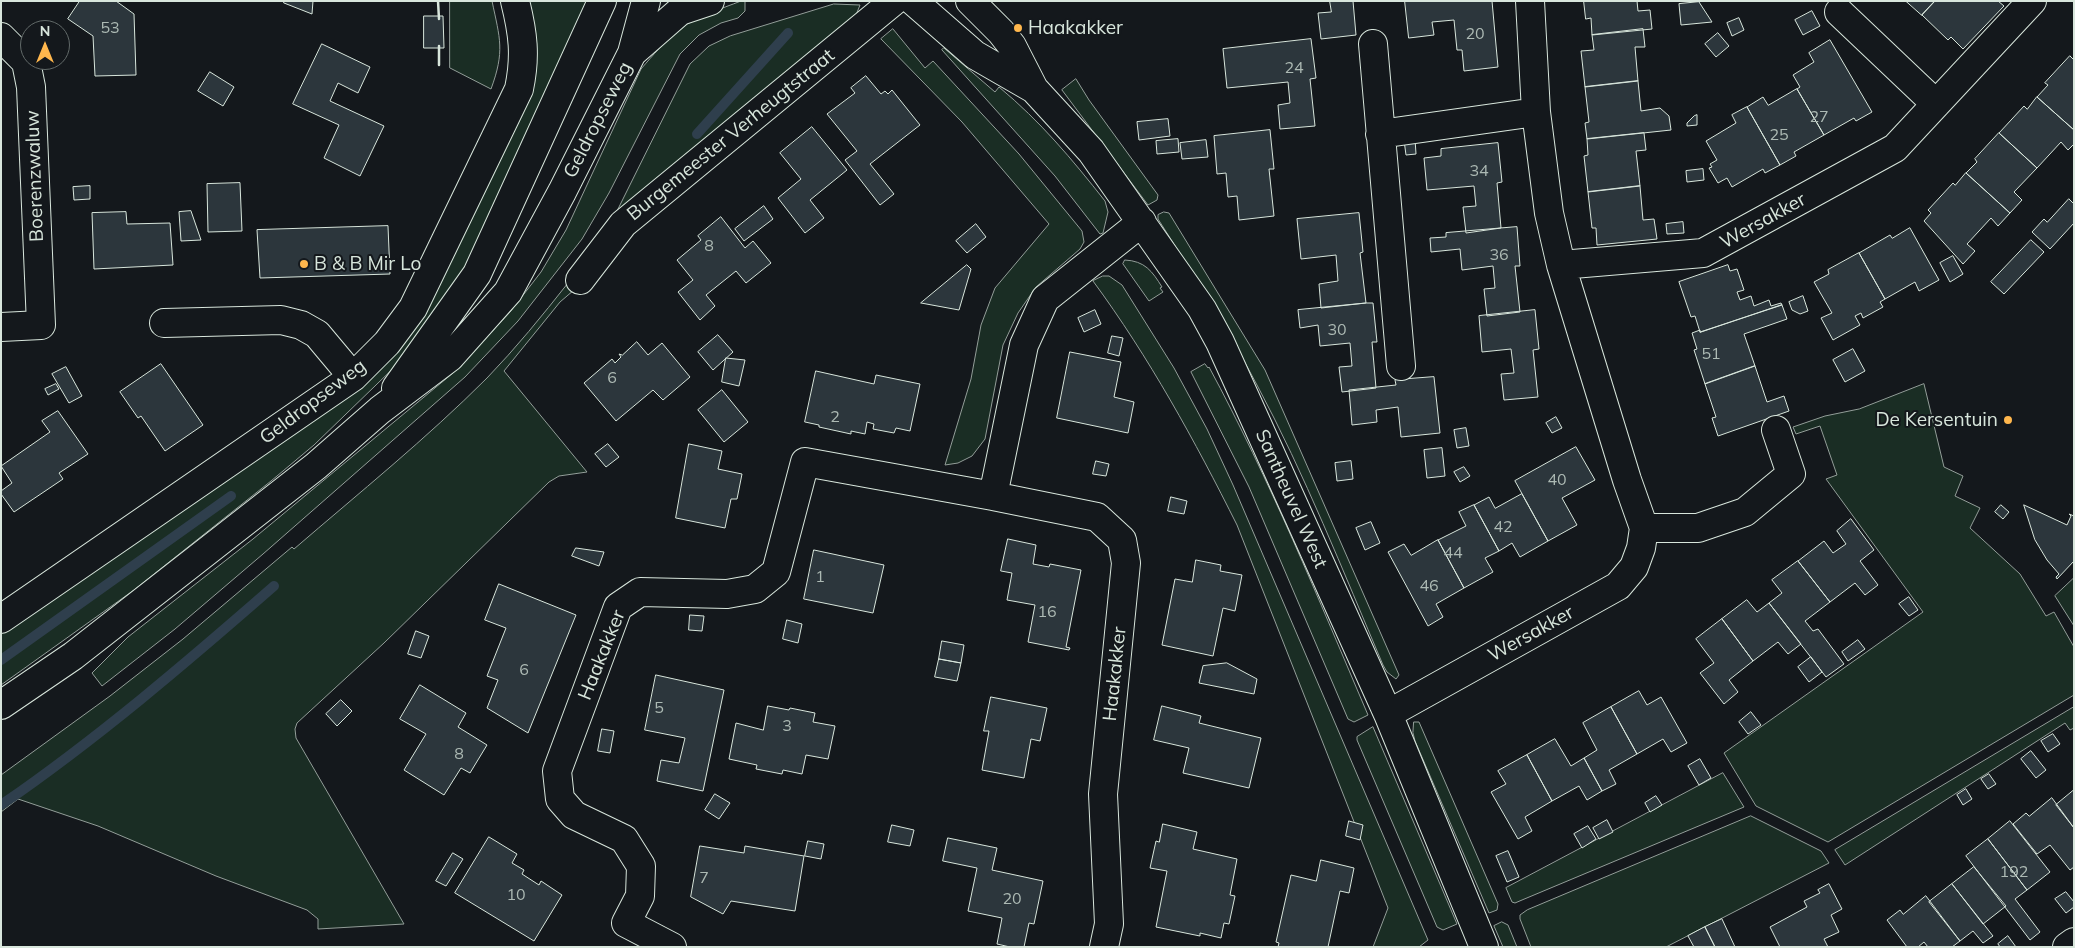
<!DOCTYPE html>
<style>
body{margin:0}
#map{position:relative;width:2075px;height:948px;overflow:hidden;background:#14181c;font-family:Mulish,sans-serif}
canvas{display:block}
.frame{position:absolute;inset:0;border:2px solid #d8e6dc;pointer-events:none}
.north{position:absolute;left:20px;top:20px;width:50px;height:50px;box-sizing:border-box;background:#14181c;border:1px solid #626a69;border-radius:50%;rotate:0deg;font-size:14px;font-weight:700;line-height:20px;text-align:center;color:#d8e6dc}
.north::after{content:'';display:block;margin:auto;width:18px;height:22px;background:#ffb74d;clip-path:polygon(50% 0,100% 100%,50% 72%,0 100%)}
</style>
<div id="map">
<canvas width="2075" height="948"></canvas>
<div class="frame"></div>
<div class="north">N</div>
</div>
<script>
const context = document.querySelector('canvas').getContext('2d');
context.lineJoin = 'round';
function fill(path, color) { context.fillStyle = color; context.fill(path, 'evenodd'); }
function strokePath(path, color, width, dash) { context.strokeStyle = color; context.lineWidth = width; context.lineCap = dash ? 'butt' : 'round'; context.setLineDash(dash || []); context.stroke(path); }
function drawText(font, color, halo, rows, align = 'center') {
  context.font = font + ' Mulish,sans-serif'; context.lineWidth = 4; context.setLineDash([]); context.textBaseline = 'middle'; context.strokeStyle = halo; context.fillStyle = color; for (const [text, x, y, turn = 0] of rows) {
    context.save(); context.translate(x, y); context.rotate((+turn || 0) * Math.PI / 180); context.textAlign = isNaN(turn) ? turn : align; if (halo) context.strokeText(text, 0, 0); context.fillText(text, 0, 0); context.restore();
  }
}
const green = new Path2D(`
 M450,1h42c8,38 13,50 -1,88l-41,-21z
 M527,1h65l-105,235 -80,119 -93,90 -43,36 -137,109 -133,95v-52l333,-227 166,-255z
 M741,1h4v10l-7,7 -17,5 -22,12 -19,19 -71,139 -27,46 -64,82 -53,56 -202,177 -88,75 -73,57 -10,-13 36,-36 125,-98 200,-166 57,-61 31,-40 25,-42 75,-161c12,-14 24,-28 39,-40 17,-13 41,-20 61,-28z
 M834,4l26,1 -8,20 -236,188 74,-149 19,-18 21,-10z
 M893,29l32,39 8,-7 86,93 63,77 2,11 -4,7 -44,38 -18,26 -15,32 -18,94 -13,17 -14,7 -13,2 26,-86 10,-54 14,-37 54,-64 -87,-102 -81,-83z
 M944,48l51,44 4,-5c42,35 72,71 106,114l3,11 -5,21 -3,1 -45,-58 -113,-126z
 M1076,79l13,21 69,95 -1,5 -9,5 -86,-115z
 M1164,212l5,1 96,157 134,305 -3,4 -9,-7 -4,-7c-40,-94 -78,-190 -126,-280 -30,-57 -64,-111 -99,-166v-4z
 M1125,260c20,1 27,11 37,27l-2,1 3,4 -14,9 -26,-37z
 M1103,276h6l13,9 52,83 33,61 26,56 195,455 -9,7h-46l15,-39 -151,-383c-42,-84 -88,-168 -144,-244z
 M568,283l6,7 -14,12 -56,69 83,101 -28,4 -10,6 -165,161 -87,80 -2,6 1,9 108,186 -86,5v-10l-11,-9 -91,-34 -118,-50 -80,-27 -17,13v-37l109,-79 73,-57 109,-92 2,2c65,-56 132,-110 193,-171 29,-30 55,-62 81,-95z
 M1205,364l3,4 1,-1c61,113 109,231 159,348l-14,7 -6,-3 -99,-232 -58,-115z
 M1924,384l20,83 19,9 -8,20 25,12 -10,20 50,46 26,42 8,-4 20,35v48l-246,147 -72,-36 -32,-53 199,-141 -97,-133 11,-4 -17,-49 -24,8 -3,-7 32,-11 34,-7z
 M2074,578v48l-19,-30z
 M2074,707v21l-4,2 -5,-7 -220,142 -10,-15z
 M1414,722h5l79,182 -1,6 -8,3 -74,-172 -2,-8z
 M1373,727l84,197 -14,6 -6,-3 -80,-187v-3z
 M1723,773l21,34 -222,93 -7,3 -3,-1 -6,-14z
 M1751,816l70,35 8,12 -163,84h-135l-11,-28v-4l7,-5z
 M1502,922l6,3 9,22h-14l-9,-21z`);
fill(green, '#1a2d24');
strokePath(green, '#939e99', 1);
strokePath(new Path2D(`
 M697,134l91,-101
 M1,660l230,-164
 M1,805c96,-66 186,-143 273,-219`), '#2f3f4d', 10);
const building = new Path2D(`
 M80,1h36l18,13 2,61 -41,1 -2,-40 -25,-17z
 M284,1h29l-1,13 -28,-11z
 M1330,1h23l3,34 -35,4 -3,-26 13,-1z
 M1405,1h87l6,66 -34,4 -2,-21h-5l-3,-30 -22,2 2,13 -25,3z
 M1584,1h53l1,10 12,-1 2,19 -60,6 -1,-17 -5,1z
 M1906,1h29l-13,14z
 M1935,1h63l6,5 -41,43 -12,-12 -3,3 -26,-25z
 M1699,2l13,20 -31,3 -2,-21z
 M1812,11l8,15 -17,9 -8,-15z
 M424,16h19l1,32h-20z
 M1739,18l5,12 -12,6 -5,-13z
 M1643,29l2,18h-10l3,34 -53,6 -4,-36 13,-1 -2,-15z
 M1718,33l11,13 -13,11 -11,-13z
 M1311,39l5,39 -6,1 5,47 -35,3 -2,-24 12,-2 -2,-21 -61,6 -4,-39z
 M1830,40l42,72 -16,9 -2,-3 -30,17 -27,-46 3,-2 -7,-12 21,-13 -5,-9z
 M322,44l48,23 -12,26 -20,-10 -8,18 54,25 -24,50 -36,-18 15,-33 -46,-21z
 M2070,56l4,4v70l-37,-33 11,-12 -3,-2z
 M210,72l24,15 -11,19 -25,-15z
 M866,76l15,18 4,-3 3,3 4,-4 28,35 -50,39 24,30 -14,11 -35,-45 12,-9 -30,-37 28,-21 -4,-5z
 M1638,81l3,30 19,-3 9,8 2,14 -84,9 -2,-16 4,-1 -4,-35z
 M1797,89l27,46 -30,17 2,4 -16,9 -33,-58 16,-10 5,8z
 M2037,97l37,33v14l-6,6 -7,-8 -24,26 -38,-35 25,-27 3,3z
 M1747,107l33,58 -15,8 -2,-4 -31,18 -5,-9 -9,5 -9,-15 3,-1 -2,-3 7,-4 -11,-19 30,-18 -4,-8z
 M1697,115v10l-10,1v-3l7,-7z
 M1168,119l2,17 -31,4 -2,-18z
 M812,127l35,43 -37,30 14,18 -19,15 -27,-35 23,-19 -21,-26z
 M1270,130l4,39h-5l5,47 -35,4 -2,-24 -9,1 -2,-24 -9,1 -3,-38z
 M1644,133l2,17 -10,1 4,35 -52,6 -4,-36 4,-1 -1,-16z
 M1999,133l38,35 -23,24 8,8 -12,13 -44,-40 11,-11 -2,-3z
 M1178,139l1,13 -22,2 -1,-13z
 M1415,139l1,15 -10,1 -2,-15z
 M1206,140l2,17 -26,2 -2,-16z
 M1498,143l4,39 -5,1 4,45 -35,5 -3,-26 13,-1 -2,-20 -47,4 -3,-32 17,-2v-7z
 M1703,169l1,11 -17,2 -1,-11z
 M1966,173l44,40 -12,13 -7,-8 -24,26 8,7 -12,13 -39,-43 7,-8 -3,-3 25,-27 2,2z
 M240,183l2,48 -34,1 -1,-48z
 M90,186v13l-16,1 -1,-13z
 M1640,186l3,34 11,-1 3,20 -60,6 -1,-17h-4l-4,-36z
 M2069,199l5,5v19l-24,26 -18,-17 12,-13 3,3z
 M764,206l9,13 -29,22 -9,-12z
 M191,211l10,29 -20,1 -2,-29z
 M126,212l1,12 43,-1 3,42 -79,4 -2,-56z
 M1359,213l4,39 -3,1 6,50 -45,5 -2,-24 19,-3 -2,-26 -35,4 -4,-40z
 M721,217l24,31 8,-7 18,22 -25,20 -10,-12 -30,24 9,11 -15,14 -22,-28 15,-12 -16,-20 24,-20 -3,-4z
 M1683,222l1,11 -17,1 -1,-10z
 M976,224l10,13 -19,16 -11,-12z
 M388,226l2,48 -130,4 -3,-48z
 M1517,227l3,39h-5l5,46 -33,4 -3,-27 11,-1 -2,-22 -31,4 -2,-21 -29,3 -1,-14 16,-1v-4z
 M1910,228l29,52 -20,11 -4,-9 -30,17 -26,-46 31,-18 2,3z
 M2031,240l13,12 -40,42 -13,-12z
 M1859,253l26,46 -5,3 3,5 -20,11 -2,-5 -6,3 5,9 -27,15 -12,-22 11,-5 -18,-31 15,-8 -1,-4z
 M1953,256l10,18 -13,8 -10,-19z
 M967,265l4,4 -12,41 -38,-7z
 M1728,265l2,6 7,-2 7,21 -7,2 3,8 11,-4 3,10 15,-6 2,6 10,-3 1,2 -82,27 -5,-16 -4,1 -12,-35z
 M1803,296l5,15 -8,3 -8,-4 -3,-8z
 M1366,303h7l4,39h-5l4,46 -34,4 -3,-25 13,-1 -2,-23 -30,3 -2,-21 -18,3 -2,-18z
 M1782,305l5,14 -43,15 11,32 -50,18 -11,-34 3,-1 -5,-16 8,-3v2z
 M1095,310l6,14 -17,8 -6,-14z
 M1535,310l4,39 -6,1 5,47 -34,3 -3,-26 13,-1 -3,-24 -29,3 -3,-36z
 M718,335l15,17 -20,18 -15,-18z
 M1112,336l11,2 -4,18 -11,-3z
 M637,342l11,13 14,-12 28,34 -27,23 -10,-10 -37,31 -32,-38 28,-24 3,4 6,-6 -2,-3 3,1z
 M1853,349l12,22 -20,11 -12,-22z
 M1070,352l51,10 -7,35 20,5 -6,31 -71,-15z
 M726,358l19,2 -6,26 -17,-4z
 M161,364l42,61 -38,26 -24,-35 -3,2 -18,-26z
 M1755,366l12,36 17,-6 5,15 -71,25 -6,-18 4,-1 -11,-33z
 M66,367l16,29 -13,7 -17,-29z
 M816,371l58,13 2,-9 44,9 -10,47 -14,-3 -2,5 -21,-4 1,-5 -7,-2 -2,12 -14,-3v3l-32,-7v-2l-14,-3z
 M1434,377l6,56 -39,4 -3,-30 -22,3 1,12 -25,3 -3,-35 47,-5 -1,-5z
 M56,384l3,5 -11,6 -3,-6z
 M722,390l26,32 -24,20 -26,-32z
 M58,411l30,43 -29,19 4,6 -49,33 -13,-18v-3l11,-8 -11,-17 49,-34 -8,-11z
 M1556,417l6,11 -10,5 -6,-10z
 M1466,428l3,18 -12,2 -3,-18z
 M608,444l11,13 -13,10 -11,-13z
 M689,444l33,7 -4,18 24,5 -5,25h-6l-6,29 -49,-10z
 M1576,447l19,33 -33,18 15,27 -29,16 -33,-60z
 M1442,448l3,28 -18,2 -3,-28z
 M1096,461l13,3 -3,12 -13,-2z
 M1351,461l2,18 -16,2 -2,-18z
 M1464,467l6,9 -10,6 -6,-10z
 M1522,494l26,47 -28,16 -8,-14 -13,8 -25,-46 15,-8 6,11z
 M1171,497l16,4 -3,13 -16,-3z
 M1474,505l25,46 -14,7 8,14 -29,16 -26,-48 28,-14 -7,-14z
 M2001,505l8,7 -6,7 -8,-7z
 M2024,505l43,20 4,-9 -2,-2 5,2v45l-17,18 -1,-2 3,-3 -12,-14 -12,-20z
 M1851,519l23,31 -14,11 18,24 -13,10 -10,-12 -25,19 -32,-41 26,-20 9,12 13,-9 -9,-13z
 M1371,522l9,21 -15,7 -9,-22z
 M1008,539l28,6 -3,19 16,3 1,-3 31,6 -15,77 4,1 -1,2 -41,-8 7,-37 -28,-5 5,-27 -11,-2z
 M1438,540l26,48 -28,16 7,13 -15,9 -40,-74 16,-8 7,11z
 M576,548l28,4 -5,14 -27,-10z
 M814,550l70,15 -11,48 -69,-14z
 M1196,560l25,5 -1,6 22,4 -7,36 -12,-3 -10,48 -51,-11 13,-66 17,3z
 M1798,561l32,41 -25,19 8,10 5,-2 26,35 -18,13 -57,-74 13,-10 -10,-13z
 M499,584l77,31 -48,118 -41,-25 11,-28 -11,-4 19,-48 -21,-8z
 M1909,597l9,13 -9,6 -10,-12z
 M1747,600l10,12 12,-9 32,41 -13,10 -10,-12 -25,19 -31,-42z
 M690,615l14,1 -2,15 -13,-1z
 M1722,619l31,42 -24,19 9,12 -14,12 -24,-31 14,-10 -18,-24z
 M787,620l15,4 -4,19 -15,-4z
 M416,631l13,5 -8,22 -13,-4z
 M1858,640l7,9 -17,12 -6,-9z
 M942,641l22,4 -3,18 -22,-4z
 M1811,657l11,15 -13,10 -11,-15z
 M939,659l22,4 -4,18 -22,-4z
 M1227,663l30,16 -3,15 -55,-11 4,-17z
 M656,675l68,15 -21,101 -46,-10 4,-21 18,3 6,-25 -40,-8z
 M420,685l46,28 -8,14 29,18 -17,28 -9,-5 -17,27 -40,-25 22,-36 -26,-15z
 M1639,691l8,14 14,-8 26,46 -16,9 -8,-13 -26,15 -26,-47z
 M991,697l56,11 -7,33 -9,-2 -7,39 -42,-8 7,-39h-5z
 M341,700l11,11 -15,15 -11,-12z
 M768,706l21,4 1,-2 25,5 -2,9 22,4 -7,33 -22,-4 -4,19 -19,-4 -1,4 -26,-5 1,-4 -28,-6 7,-36 27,7z
 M1162,706l39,10 -2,7 62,15 -12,50 -66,-15 6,-25 -35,-8z
 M1611,707l26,47 -28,16 7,14 -14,7 -18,-33 13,-8 -14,-27z
 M1751,712l10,13 -13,9 -9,-12z
 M602,729l12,2 -4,22 -12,-2z
 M2053,734l7,10 -12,8 -7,-11z
 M1555,739l16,27 13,-8 18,33 -15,9 -8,-14 -27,15 -25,-46z
 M2031,751l15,19 -10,8 -15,-19z
 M1527,755l25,46 -27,16 7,14 -14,8 -27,-47 15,-8 -8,-13z
 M1700,759l11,19 -12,7 -11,-19z
 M1989,774l7,10 -8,5 -7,-10z
 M1966,789l6,10 -9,6 -6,-10z
 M2074,790v38l-18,-23z
 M715,794l15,9 -11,16 -14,-9z
 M1656,796l6,9 -12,7 -5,-9z
 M2052,798l22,30v39l-4,3 -20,-25 -13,9 -24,-30 13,-11 3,3z
 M1607,820l6,12 -14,7 -6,-11z
 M1349,821l14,4 -3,15 -14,-4z
 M2010,821l40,51 -23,18 -39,-51z
 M1163,824l34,8 -4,17 44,10 -7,36 5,1 -6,28 -5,-1 -3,15 -21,-5v3l-44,-9 11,-56 -17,-3 6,-27 3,1z
 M892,825l22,5 -4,16 -22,-4z
 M1588,826l8,13 -14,9 -8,-14z
 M489,837l28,17 -5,9 12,7 -2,4 17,11 2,-4 21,14 -28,46 -79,-48z
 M948,838l49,10 -5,22 51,11 -9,43 -5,-1 -5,24h-14l-13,-3 5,-26 -34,-7 9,-43 -34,-7z
 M1988,839l39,51 -12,9 25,33 -10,8 -64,-84z
 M808,841l16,3 -3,15 -16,-3z
 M700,846l44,7 1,-7 59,10 -9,55 -64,-10 -8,13 -32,-17z
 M1508,851l11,26 -12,5 -11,-26z
 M453,853l10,6 -17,27 -10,-5z
 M1321,860l33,8 -5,25 -9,-2 -12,56h-50l1,-4 -3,-1 15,-67 25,6z
 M1974,867l32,39 -23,18 -31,-40z
 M1829,884l13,25 -11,6 8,17 -15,7 4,8h-48l-10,-20 37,-20 -3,-6 16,-8 -2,-3z
 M1952,884l41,52 -10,7 -10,-12 -13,10 -31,-39z
 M2066,892l8,10v5l-8,6 -11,-14z
 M1926,896l34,45 -8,6h-24l-4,-5 -6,5h-11l-20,-27 13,-10 3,4z
 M1722,919l13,28h-20l-10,-20z
 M1705,927l10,20h-21l-6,-11z
 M2008,936l8,11h-16l-2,-3z`);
fill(building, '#2c363c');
strokePath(building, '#d8e6dc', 1);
const minor = new Path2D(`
 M913,1l62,54 59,34
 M970,1l31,31 11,14 22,43 57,62 111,158 18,33 168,372 96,233
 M1839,12l97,92
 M1,37l25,25 5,25 10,238 -40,2
 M1373,44l28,322
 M1380,134l156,-22
 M1561,265l142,-12 192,-105 137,-147
 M580,280l43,-56 271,-223
 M164,323l117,-3 20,5 16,9 36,43
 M1644,528h54l47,-16 46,-38 -15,-44
 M1,619l352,-242 34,-34 26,-35 106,-219c7,-33 4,-56 -4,-88
 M1388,714l230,-128 16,-19 7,-19 3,-20 -17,-48 -66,-215 -12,-52 -13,-101 -6,-111
 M672,947l-46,-24 14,-27 1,-30 -17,-27 -50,-24 -14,-16 -3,-28 61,-164 22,-15 87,2 28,-5 21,-17 29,-110 188,34
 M1104,947l5,-23 -6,-130 23,-231 -4,-23 -25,-23 -104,-21 31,-151 21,-46 97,-77
 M2067,947l7,-5`);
const major = new Path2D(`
 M632,53l48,-42 30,-10
 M396,388l81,-114 125,-273
 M1,705l72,-49 243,-190 64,-56 70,-53 58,-65 54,-100 70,-139 14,-52`);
strokePath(minor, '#d8e6dc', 30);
strokePath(major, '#d8e6dc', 30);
strokePath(minor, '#14181c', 28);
strokePath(major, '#14181c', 28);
strokePath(new Path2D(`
 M438,1l1,18
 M439,46v19`), '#d8e6dc', 2.5);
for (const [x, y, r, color] of [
 [1018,28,5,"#ffb74d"],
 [304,264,5,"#ffb74d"],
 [2008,420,5,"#ffb74d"]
]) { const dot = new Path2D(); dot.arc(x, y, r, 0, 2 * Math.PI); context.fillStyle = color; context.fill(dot); strokePath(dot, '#14181c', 2); }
drawText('16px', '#adbab4', null, [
 ["53",110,28],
 ["20",1475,34],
 ["24",1294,68],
 ["27",1819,117],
 ["25",1779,135],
 ["34",1479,171],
 ["8",709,246],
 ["36",1499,255],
 ["30",1337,330],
 ["51",1711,354],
 ["6",612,378],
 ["2",835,417],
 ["40",1557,480],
 ["42",1503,527],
 ["44",1453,553],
 ["1",820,577],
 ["46",1429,586],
 ["16",1047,612],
 ["6",524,670],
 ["5",659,708],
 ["3",787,726],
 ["8",459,754],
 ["192",2014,872],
 ["7",704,878],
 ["10",516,895],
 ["20",1012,899]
]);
drawText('19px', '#d8e6dc', '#14181c', [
 ["Haakakker",1028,28],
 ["B & B Mir Lo",314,264],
 ["De Kersentuin",1998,420,"right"]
], 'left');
drawText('19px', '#d8e6dc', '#14181c', [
 ["Geldropseweg",598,120,-63],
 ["Burgemeester Verheugtstraat",731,135,-39],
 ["Boerenzwaluw",35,176,-92],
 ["Wersakker",1763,221,-29],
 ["Geldropseweg",313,402,-37],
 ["Santheuvel West",1291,499,66],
 ["Wersakker",1531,634,-29],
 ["Haakakker",602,655,-68],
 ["Haakakker",1115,674,-84]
]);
</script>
